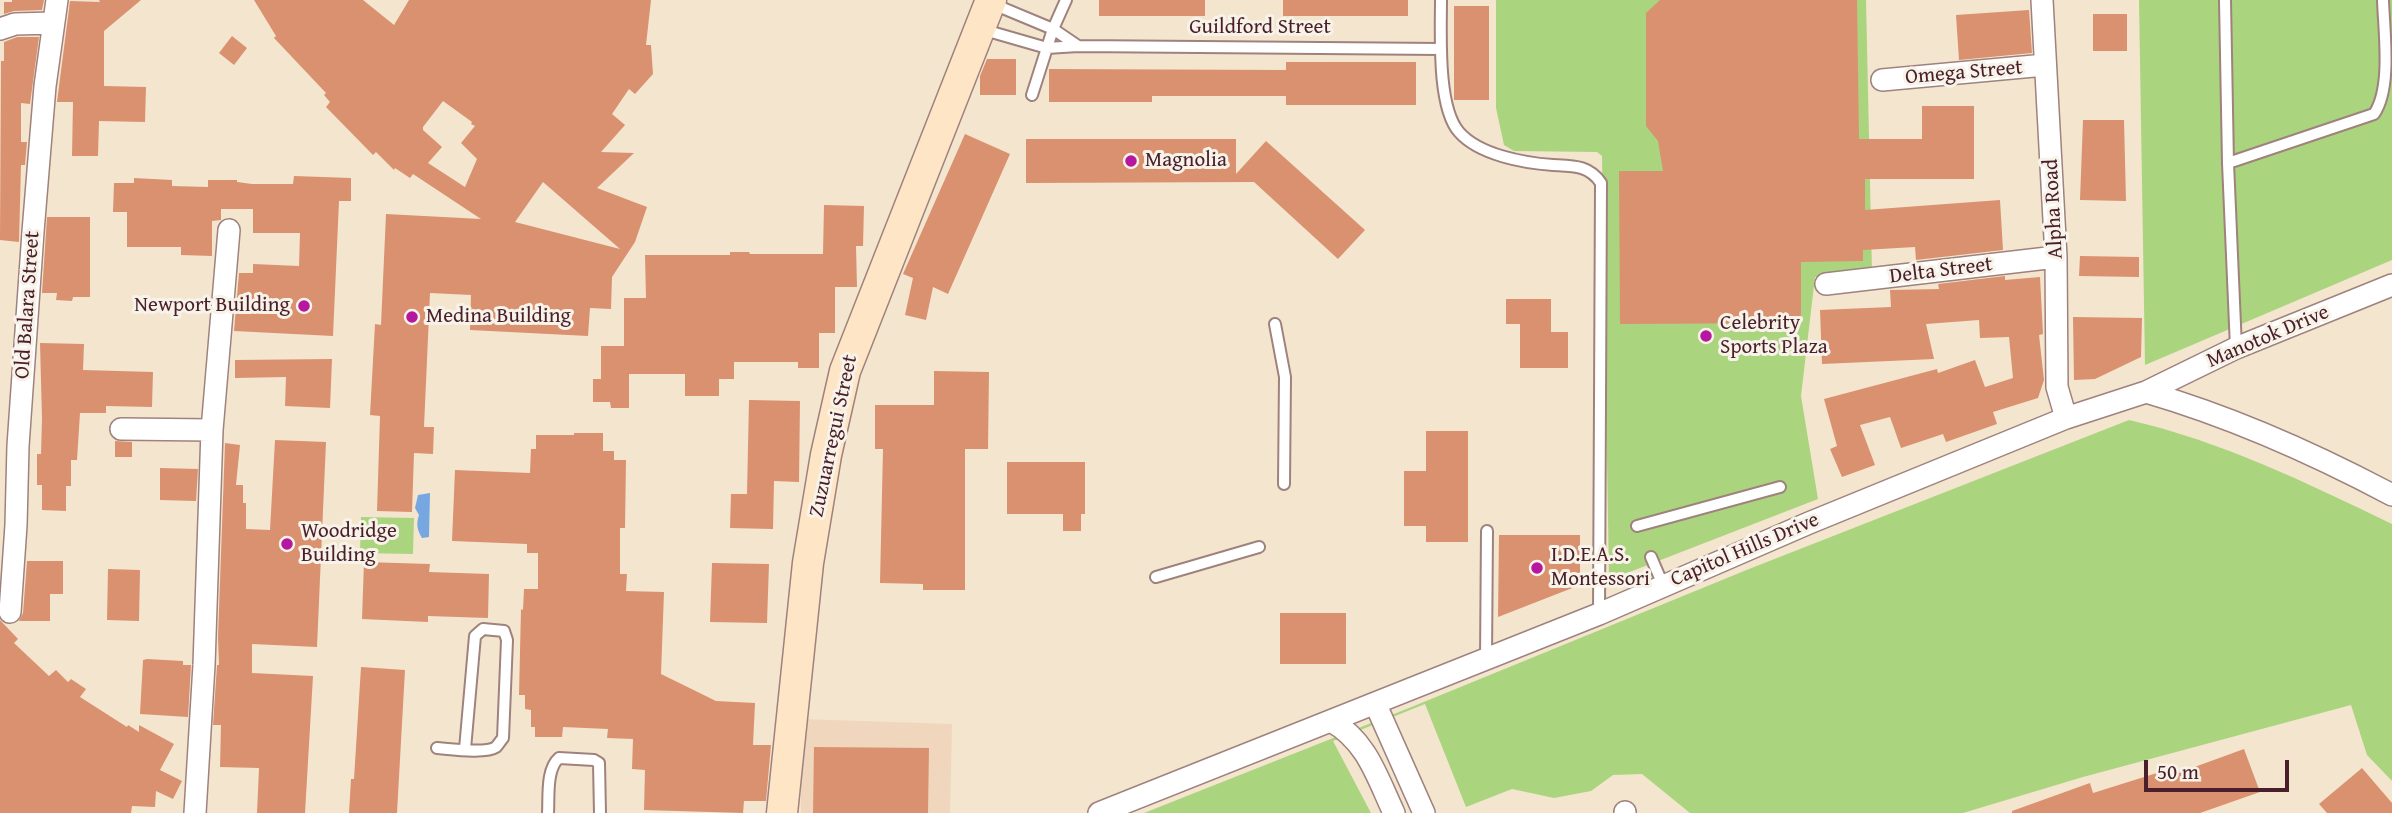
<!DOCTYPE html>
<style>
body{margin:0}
#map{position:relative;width:2392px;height:813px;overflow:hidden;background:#f4e5cf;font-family:"Gentium Book Plus",serif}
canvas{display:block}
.scale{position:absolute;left:2144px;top:760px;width:145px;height:32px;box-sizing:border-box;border:4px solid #4a1f2b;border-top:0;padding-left:9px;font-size:21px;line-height:24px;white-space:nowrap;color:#4a1f2b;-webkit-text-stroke:5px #f7f3e8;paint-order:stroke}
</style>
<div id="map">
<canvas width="2392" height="813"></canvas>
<div class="scale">50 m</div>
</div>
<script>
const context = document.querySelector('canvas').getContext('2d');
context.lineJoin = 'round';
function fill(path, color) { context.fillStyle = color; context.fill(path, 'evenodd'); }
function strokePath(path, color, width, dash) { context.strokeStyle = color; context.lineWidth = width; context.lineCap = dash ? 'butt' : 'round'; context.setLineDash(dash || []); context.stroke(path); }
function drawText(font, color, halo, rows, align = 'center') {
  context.font = font + ' "Gentium Book Plus",serif'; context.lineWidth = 6; context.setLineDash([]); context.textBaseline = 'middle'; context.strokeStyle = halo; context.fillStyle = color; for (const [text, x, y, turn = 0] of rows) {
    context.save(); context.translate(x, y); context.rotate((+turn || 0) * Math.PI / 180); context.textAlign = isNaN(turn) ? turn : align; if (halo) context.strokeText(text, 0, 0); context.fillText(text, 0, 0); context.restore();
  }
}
fill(new Path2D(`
 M800,719l152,5 -2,89h-149z`), '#efd6bc');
fill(new Path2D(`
 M1496,0h370l6,273 -57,4 -14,119 17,103 -209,81 -7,-424 -5,-4 -83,-1 -10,-6 -8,-37z
 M2139,0h253v260l-247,105z
 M2129,420c92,21 178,63 263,104v257l-25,-26 -16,-50 -268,72 -120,36h-273l-48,-39 -29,1 -22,16 -37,7 -42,-9 -46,18 -41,-103 -92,37 38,72h-227l270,-107 335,-137z
 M361,517l53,1 -1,36 -53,-1z`), '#abd47f');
fill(new Path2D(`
 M430,493l-1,44 -7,1c-5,-8 -6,-14 -3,-23l-4,-7 3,-13z`), '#77a7e1');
fill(new Path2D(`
 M12,0h32l-2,10 -28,1 -10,3v-12h8z
 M99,0h42l-37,31v55l42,1 -1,35 -46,-1 -1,35h-26l1,-54h-16l13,-101 30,1z
 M254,0h109l31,25 15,-25h242l-5,45h5l2,29 -18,20 -6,-5 -17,25 13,11 -24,27 33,1 -37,35 50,19 -12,35 -23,35 -1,32 -21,-1 -2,28 -118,-6 1,-35 -41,-2 -6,134h10l-1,27 -19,-1 -2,59 -35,-1 3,-95 -10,-1 5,-91 6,1 5,-111 95,5 -68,-45 -3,4 -15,-10 -1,2 -18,-18 -3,3 -47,-48 4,-5 -6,-7 2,-2 -52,-55 2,-2zM443,101l29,21 -1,2 4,2 -14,17 16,16 -12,28 -37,-24 14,-16 -19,-17v-3zM543,182l77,67 -105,-27z
 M1099,0h106v16h-106z
 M1283,0h125v16h-125z
 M1660,0h197l2,139h63v-33h52v73h-109v31l135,-10 3,50 -87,10 -1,-13 -52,3v11l-62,1v61l-181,1 -1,-153h44l-5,-30 -12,-15v-113z
 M1454,6h35v94h-35z
 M2029,10l3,43 -73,7 -3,-45z
 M2093,14h34v37h-34z
 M232,36l15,12 -13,17 -15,-12z
 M17,37h22l-9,67 -9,-1v39h6l-2,23h-4l-2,77 -19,-2 1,-179h3v-19z
 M987,59h29v36h-36v-19z
 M1286,62h130v43h-130v-9h-134v6h-103v-33l237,1z
 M2083,120h41l2,81 -46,-1z
 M965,134l45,20 -62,140 -15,-7 -7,33 -21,-5 8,-37 -10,-4z
 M1026,139h210v35l30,-33 99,89 -27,29 -84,-77 -228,1z
 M294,176l57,2v23h-12l-6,135 -99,-5 5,-58h14v-9l46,2 1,-33h-47v-24h-32v11l-9,1v35l-31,-1v-8h-54v-35h-14l1,-29h20v-5l38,2v6l36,1v-7h29v2l15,2h41z
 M824,205l40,1 -1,40h-7l1,41h-22v46h-16v35h-21v-6h-64v17h-15v17h-34v-22h-56v34h-18l-1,-6h-17v-23h8v-33h23v-48h22l-1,-43h85v-3h19l1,2h73z
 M47,217h43v80h-17l-1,4 -16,-1 1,-7h-15z
 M2080,256l59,1v20l-60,-1z
 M2005,276v4l35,-3 3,57 -4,1 5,45 -6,18 -45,14 4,12 -51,18 -3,-8 -42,14 -11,-31 -30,8 15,40 -33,12 -12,-28 7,-3 -13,-47 113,-30 1,4 37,-13 10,27 28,-9 -4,-41 -29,1 -1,-18 -53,4 8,35 -112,5 -2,-54 71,-3 -1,-17 49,-1 -1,-5z
 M1506,299h45v33h17v36h-48v-44h-14z
 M2073,317l69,1 -1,39 -46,22 -21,1z
 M40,343l44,1 -1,26 70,2 -1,35 -46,-1v7h-26l-3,47h-6v26h-5v25l-24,-1v-25h-5v-31h4l1,-35z
 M332,359l-2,49 -45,-2 1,-29 -51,1v-18z
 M934,371l55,1 -1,77h-23v141h-42v-6l-43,-1 3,-134h-8v-44h59z
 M749,400l51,1 -1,81 -25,-1 -1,48 -43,-1 1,-34h16z
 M1426,431h42v111h-42v-16h-22v-55h22z
 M574,433h29v18h11v9h12l-1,68h-5v46h7l-1,17 38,1 -3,82 55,27 39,2 -2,42h18l-5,56h-22l-1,12 -99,-3 1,-40 -13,-1 1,-30 -26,-1 1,-9 -45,-2 -1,10h-27v-10h-4v-17l-6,-1v-14h-6l2,-86 2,1 1,-21h14v-36h-11v-9l-75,-3 3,-71 75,3 1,-24h5v-14h38z
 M275,440l51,2 -9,205 -65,-3v29l61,3 -8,137h-48l2,-45 -39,-1 1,-42h-8l4,-60h2l-1,-28 7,-194 15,2 -4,40h7v18h3v26l24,1z
 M115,441l17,1v15h-17z
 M1007,462h78v52h-4v17h-18v-17h-56z
 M160,468l38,1 -2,32 -36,-1z
 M1499,535h81v50l-82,32z
 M27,561h36v33h-13v27h-31l4,-8z
 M364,562l66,2 -1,8 60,2 -1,44 -60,-2v6l-66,-3z
 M712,563l57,1 -2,59 -57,-1z
 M108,569l32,1 -1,51 -32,-1z
 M1280,613h66v51h-66z
 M0,620l18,19 -4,4 35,33 7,-6 12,12 3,-3 15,10 -6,8 47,30 1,-2 11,7v-7l35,19 -14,26 22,11 -9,18 -17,-8 -1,16 -23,-1 -1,7h-131z
 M147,659l36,2v4h8l-3,52 -48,-3 3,-54z
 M361,667l44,3 -8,143h-48l2,-34h3z
 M814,747l115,1 -1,65h-115z
 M2244,749l16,43 -60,21h-188v-2l78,-28 3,10 83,-26 2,6z
 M2362,768l30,35v10h-65l-8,-9z`), '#da9170');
const lane = new Path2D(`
 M1441,0c0,33 -4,107 18,132 20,23 65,31 94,33 20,1 36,0 48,18l-2,431
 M2225,0l3,163 8,185
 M993,4l60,25 25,17
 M981,29l66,19 31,-2 363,3
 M1032,95l21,-66 13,-29
 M2228,163l146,-49c18,-26 10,-82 9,-114
 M1275,324l10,53 -1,107
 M1637,526l143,-39
 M1651,557l12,28
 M1156,577l103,-30
 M1486,659l1,-128
 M437,748c13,1 49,6 59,-1 1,-1 6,-8 7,-9l4,-98 -3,-9 -21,-2 -8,7 -10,113
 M548,813c1,-16 -2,-44 11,-55l35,2 5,3 1,50`);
const street = new Path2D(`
 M2042,0l14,257 1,130 9,31
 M0,29l15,-5 38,-1
 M1882,80l163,-15
 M1826,284l230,-27
 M2146,392c86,25 167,61 246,103
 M121,429l91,1
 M10,612l6,-87 2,-79 15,-214 12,-146 12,-86
 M1375,703l49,110
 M1331,721c36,20 46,56 63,92
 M1625,812v1
 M195,813l9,-148 8,-235 17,-200
 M1099,813l500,-199 210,-91 257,-105 80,-26 90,-44 156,-63`);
const secondary = new Path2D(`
 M782,813l26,-250 18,-108 19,-84 146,-371`);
strokePath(lane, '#9f827d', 14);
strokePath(street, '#9f827d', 24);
strokePath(secondary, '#9f827d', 33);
strokePath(lane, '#fff', 10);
strokePath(street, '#fff', 21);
strokePath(secondary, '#fde5c5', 30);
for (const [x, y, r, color] of [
 [1131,161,7,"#b5179e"],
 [304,306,7,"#b5179e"],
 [412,317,7,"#b5179e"],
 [1706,336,7,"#b5179e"],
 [287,544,7,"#b5179e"],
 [1537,568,7,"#b5179e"]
]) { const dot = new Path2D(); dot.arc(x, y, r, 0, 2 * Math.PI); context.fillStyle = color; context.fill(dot); strokePath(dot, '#f7f3e8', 2.5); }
drawText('21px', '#4a1f2b', '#f7f3e8', [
 ["Guildford Street",1260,28],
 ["Omega Street",1964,73,-5],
 ["Alpha Road",2054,209,-93],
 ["Delta Street",1941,271,-7],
 ["Old Balara Street",28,305,-86],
 ["Manotok Drive",2268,337,-23],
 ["Zuzuarregui Street",834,436,-78],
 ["Capitol Hills Drive",1745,550,-23]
]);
drawText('21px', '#4a1f2b', '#f7f3e8', [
 ["Magnolia",1145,161],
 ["Newport Building",290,306,"right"],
 ["Medina Building",426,317],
 ["Celebrity",1720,324],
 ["Sports Plaza",1720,348],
 ["Woodridge",301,532],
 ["Building",301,556],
 ["I.D.E.A.S.",1551,556],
 ["Montessori",1551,580]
], 'left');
</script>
